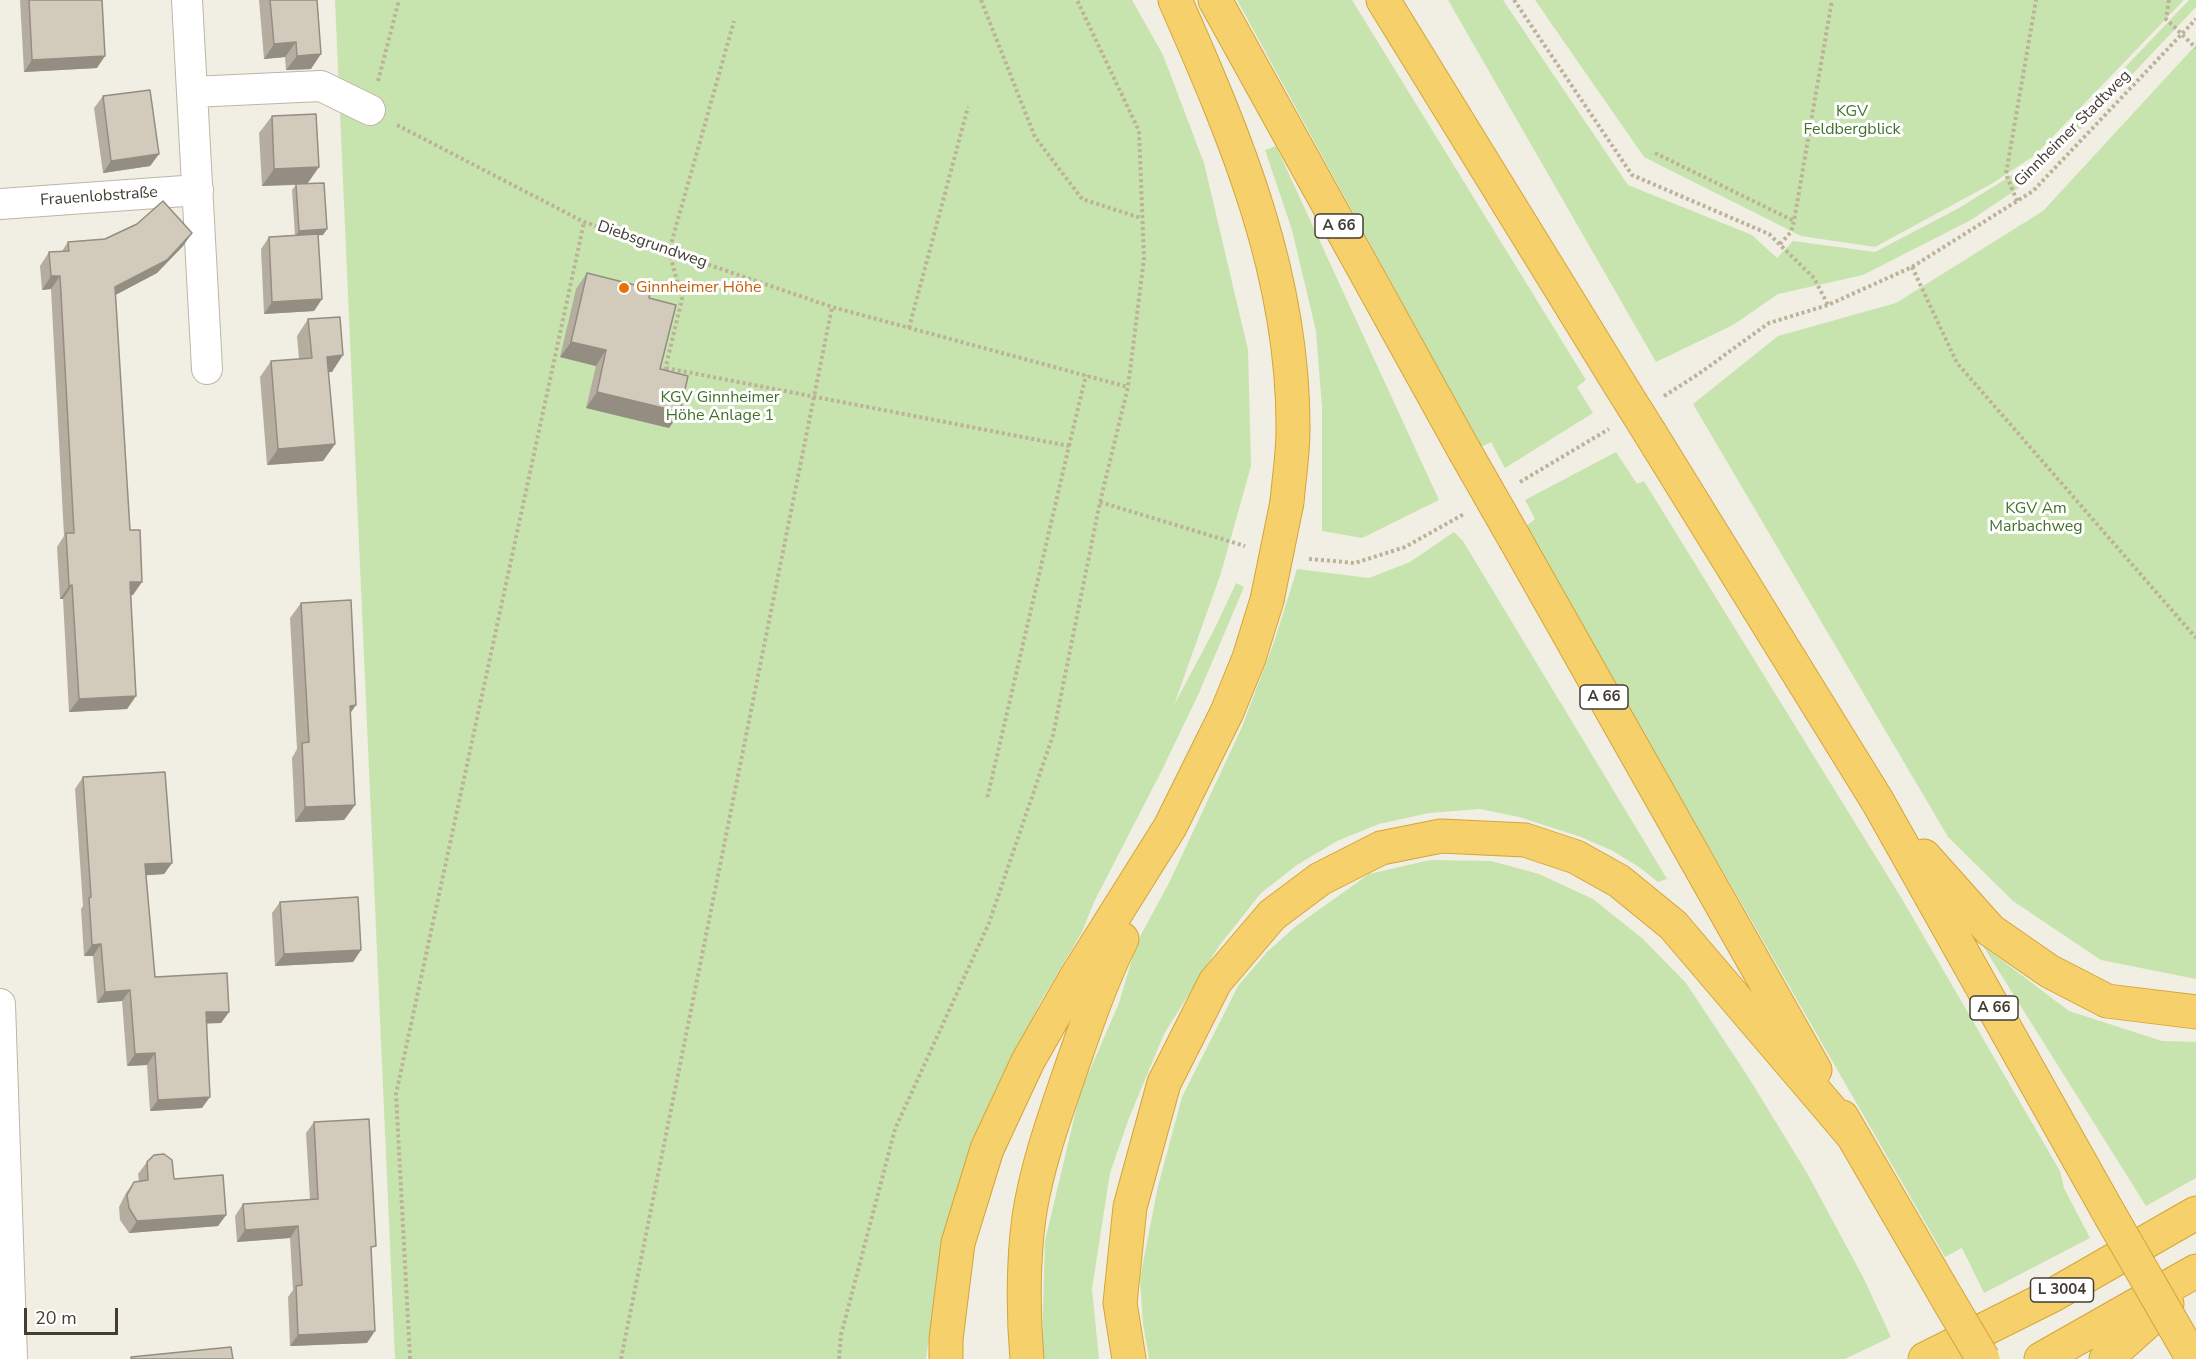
<!DOCTYPE html>
<meta charset="utf-8">
<style>
body{margin:0}
#map{position:relative;width:2196px;height:1359px;overflow:hidden;background:#f1eee4;font-family:"Nunito Sans",sans-serif}
canvas{display:block}
.scale{position:absolute;left:24px;top:1308px;width:94px;height:27px;box-sizing:border-box;border:3px solid #433e34;border-top:0;padding-left:8px;font-size:18px;line-height:21px;white-space:nowrap;color:#433e34;-webkit-text-stroke:4px #fff;paint-order:stroke}
</style>
<div id="map">
<canvas width="2196" height="1359"></canvas>
<div class="scale">20 m</div>
</div>
<script>
const context = document.querySelector('canvas').getContext('2d');
context.lineJoin = 'round';
function fill(path, color) { context.fillStyle = color; context.fill(path, 'evenodd'); }
function strokePath(path, color, width, dash) { context.strokeStyle = color; context.lineWidth = width; context.lineCap = dash ? 'butt' : 'round'; context.setLineDash(dash || []); context.stroke(path); }
function drawText(font, color, halo, rows, align = 'center') {
  context.font = font + ' "Nunito Sans",sans-serif'; context.lineWidth = 6; context.setLineDash([]); context.textBaseline = 'middle'; context.strokeStyle = halo; context.fillStyle = color; for (const [text, x, y, turn = 0] of rows) {
    context.save(); context.translate(x, y); context.rotate((+turn || 0) * Math.PI / 180); context.textAlign = isNaN(turn) ? turn : align; if (halo) context.strokeText(text, 0, 0); context.fillText(text, 0, 0); context.restore();
  }
}
fill(new Path2D(`
 M335,0h797l31,55 41,108 44,187 3,116 -30,107 -47,132 40,-75 22,-47 8,4 -45,106 -37,77 -68,132 -12,30 -41,69 -45,93 -57,177 -13,88h-531z
 M1237,0h115l234,380 -9,7 16,26 -88,55 -14,-26 -10,5z
 M1448,0h55l125,185 124,50 25,23 16,-17 82,11 84,-44 79,-49 151,-159h7v7l-161,170 -64,43 -108,55 -85,19 -45,31 -77,37z
 M1535,0h649l-149,155 -42,28 -118,64 -74,-11 -157,-79z
 M2196,45v934l-95,-19 -88,-59 -65,-64 -255,-433 85,-68 118,-33 147,-92z
 M1276,146l163,354 -77,38 -40,-7v-123l-6,-77 -24,-101 -27,-80z
 M1616,452l21,32 7,-3 258,418 158,272 4,17 26,50 -106,55 -22,-45 -17,9 -420,-730 10,-8 -10,-19z
 M1454,532l9,9 204,338 -9,3 -19,-15 -28,-17 -30,-13 -62,-20 -39,-8 -51,4 -50,11 -42,17 -40,24 -36,28 -42,53 -55,88 -35,84 -19,55 -18,116 7,70h-55l-2,-16 3,-102 35,-148 39,-90 18,-61 32,-59 73,-156 32,-85 23,-73 72,9 41,-16z
 M1430,860l61,1 48,13 54,25 50,40 43,44 61,92 60,98 56,104 28,60 -46,22h-696l-6,-35 -3,-46 18,-92 24,-89 56,-111 29,-34 29,-26 73,-52z
 M1983,946l86,65 93,30 34,1v136l-50,28z`), '#c8e4ae');
const street = new Path2D(`
 M187,0l20,369
 M192,92l129,-6 49,24
 M0,204l198,-14
 M0,1004l12,355`);
const highway = new Path2D(`
 M1175,0c61,139 119,274 118,430 0,24 -4,48 -6,72
 M1215,0l249,450
 M1383,0l237,385
 M1650,433l228,369 232,413
 M1516,541l299,529
 M1924,856l66,74 59,41 58,30 89,11
 M1842,1117l105,181
 M946,1359v-20l12,-96 29,-94 41,-88 48,-84 94,-150 57,-115 22,-54 18,-58
 M1027,1359c-4,-44 -4,-98 2,-142 8,-53 27,-104 44,-154 15,-43 29,-84 49,-124
 M1129,1359l-9,-56 10,-96 34,-124 51,-101 57,-67 48,-36 61,-31 60,-12 84,4 51,17 43,24 54,44 180,211
 M1925,1359l128,-64 143,-82
 M2041,1359l155,-88
 M2106,1359l61,-55`);
strokePath(street, '#bcb6a7', 32);
strokePath(highway, '#d4a53a', 35);
strokePath(new Path2D(`
 M981,0l54,137 47,62 59,19
 M1514,0l118,175 137,59 45,44 14,27
 M2169,0l-3,19 30,29
 M378,81l21,-81
 M397,125l187,97 248,85 296,80
 M1655,153l139,68
 M2017,201l-11,-27 30,-174
 M1780,244l11,-12 3,-11 38,-221
 M1912,267l45,96 239,275
 M909,328l59,-221
 M666,368l403,78 -82,353
 M665,370l17,-71 -13,-48 65,-230
 M1664,396l33,-21 72,-52 59,-18 84,-38 121,-76 163,-172
 M1069,446l17,-71
 M1520,482l89,-53
 M1100,502l145,44
 M1309,559l46,4 50,-16 59,-33
 M410,1359l-14,-265 188,-872
 M621,1359l211,-1052
 M839,1359l2,-24 54,-206 94,-206 64,-188 47,-233 28,-115 16,-129 -5,-127 -62,-131`), '#bdb299', 4, [3, 3]);
strokePath(street, '#fff', 30);
strokePath(highway, '#f6d06a', 33);
const highwayBridge = new Path2D(`
 M1620,385l30,48
 M1464,450l52,91
 M1267,600l20,-98
 M2110,1215l80,139
 M1947,1298l36,61`);
strokePath(highwayBridge, '#d4a53a', 35, []);
strokePath(highwayBridge, '#f6d06a', 33);
fill(new Path2D(`
 M20,0h82l-5,68 -73,4z
 M259,0h58l-6,69 -25,1 -1,-13 -21,2z
 M103,96l56,58 -9,12 -47,7 -9,-65z
 M272,116l47,51 -12,17 20,45 -4,6h-5l4,64 -8,12 -50,3 -3,-65 8,-12 26,-2 -3,-45 4,-5 -34,1 -3,-53z
 M192,233l-9,13 -26,27 -42,22 18,300h-2l5,101 -9,13 -58,3 -6,-113h-3l-3,-52 7,-11 -13,-247 -9,1 -2,-24 9,-14 13,-1 6,-9z
 M587,273l62,25 11,71 20,43 -11,16 -83,-20 10,-42 -36,-9 16,-68z
 M308,319l24,53h-4l7,72 -12,17 -56,4 -7,-88 11,-16 28,-2 -2,-23z
 M301,603l49,110 5,92 -11,15 -49,2 -3,-64 5,-9 -7,-131z
 M83,777l89,86 -8,11 -18,1 9,102 74,35 -8,11h-15l-4,85 -52,3 -3,-46 -20,1 -5,-65 -25,2 -4,-47h-9l-3,-47 2,-3 -8,-117z
 M280,902l81,48 -8,12 -78,4 -3,-53z
 M314,1122l57,131 -4,90 -77,3 -2,-49 5,-7 -3,-52 -53,4 -2,-26 8,-12 67,-4 -4,-67z
 M147,1162l27,17 52,36 -8,11 -89,7 -9,-13 -1,-13 7,-14 8,-11 5,-1 -1,-7z`), '#b5aea0');
fill(new Path2D(`
 M296,42l-11,15 -21,2 10,-15z
 M321,54l-10,15 -25,1 11,-14z
 M105,56l-8,12 -73,4 8,-12z
 M159,154l-9,12 -47,7 8,-12z
 M319,167l-12,17 -45,2 12,-17z
 M327,229l-4,6 -28,2 4,-6z
 M192,233l-9,13 -26,27 -51,27 9,-13z
 M51,276h9l-9,13 -9,1z
 M322,299l-8,12 -50,3 8,-12z
 M571,342l35,8 -10,16 -36,-9z
 M343,355l-11,17 -16,1 11,-16z
 M597,392l83,20 -11,16 -83,-20z
 M335,444l-12,17 -56,4 11,-16z
 M130,582h12l-9,13 -13,1z
 M72,585l-9,14h-3l9,-13z
 M136,696l-9,13 -58,3 10,-13z
 M356,705l-11,16 5,-15z
 M355,805l-11,15 -49,2 10,-15z
 M172,863l-8,11 -27,2 8,-12z
 M101,944l-8,12h-9l8,-11z
 M361,950l-8,12 -78,4 9,-12z
 M130,990l-8,11 -25,2 8,-11z
 M206,1012h23l-8,11 -23,1z
 M155,1053l-8,12 -20,1 8,-12z
 M210,1097l-8,11 -52,3 8,-11z
 M226,1215l-8,11 -89,7 8,-12z
 M298,1226l-8,12 -53,4 8,-12z
 M375,1331l-8,12 -77,3 8,-11z`), '#938d82');
const building = new Path2D(`
 M29,0h73l3,56 -73,4z
 M270,0h47l4,54 -24,2 -1,-14 -22,2z
 M150,90l9,64 -48,7 -8,-65z
 M316,114l3,53 -45,2 -2,-53z
 M324,183l3,46 -28,2 -3,-47z
 M163,201l29,32 -25,27 -52,27 15,243h10l2,52h-12l6,114 -57,3 -7,-114 -3,1 -3,-53h8l-14,-257h-9l-2,-24 20,-1 -1,-9 37,-3 32,-15z
 M318,234l4,65 -50,3 -3,-65z
 M587,273l64,16 -2,9 27,7 -16,64 28,7 -8,36 -83,-20 9,-42 -35,-8z
 M340,317l3,38 -16,2 8,87 -57,5 -7,-88 41,-3 -4,-39z
 M351,600l5,105 -6,1 5,99 -50,2 -3,-64 7,-1 -8,-139z
 M165,772l7,91 -27,1 10,113 72,-4 2,39h-23l4,85 -52,3 -3,-47 -20,1 -5,-64 -25,2 -4,-48 -9,1 -3,-47 2,-1 -8,-120z
 M358,897l3,53 -77,4 -4,-52z
 M369,1119l7,127 -5,1 4,84 -77,4 -2,-49 6,-1 -4,-59 -53,4 -2,-26 75,-5 -4,-77z
 M164,1154l8,6 2,19 49,-4 3,40 -89,6 -8,-13 -2,-13 7,-13 14,-2 -1,-18 7,-7z
 M231,1347l2,12h-102v-2z`);
fill(building, '#d2caba');
strokePath(building, '#938d82', 1.5);
for (const [x, y, r, color] of [
 [624,288,6,"#e8710a"]
]) { const dot = new Path2D(); dot.arc(x, y, r, 0, 2 * Math.PI); context.fillStyle = color; context.fill(dot); strokePath(dot, '#fff', 2); }
for (const [x, y, w] of [
 [1339,226,48],
 [1604,697,48],
 [1994,1008,48],
 [2062,1290,63]
]) { const box = new Path2D(); box.roundRect(x - w / 2, y - 12, w, 24, 4.5); context.fillStyle = '#fff'; context.fill(box); strokePath(box, '#433e34', 1.5); }
drawText('bold 15px', '#433e34', null, [
 ["A 66",1339,226],
 ["A 66",1604,697],
 ["A 66",1994,1008],
 ["L 3004",2062,1290]
]);
drawText('16px', '#41712b', '#fff', [
 ["KGV",1852,112],
 ["Feldbergblick",1852,130],
 ["KGV Ginnheimer",720,398],
 ["Höhe Anlage 1",720,416],
 ["KGV Am",2036,509],
 ["Marbachweg",2036,527]
]);
drawText('16px', '#433e34', '#fff', [
 ["Ginnheimer Stadtweg",2073,129,-45],
 ["Frauenlobstraße",99,197,-4],
 ["Diebsgrundweg",652,245,19]
]);
drawText('16px', '#c56008', '#fff', [
 ["Ginnheimer Höhe",636,288]
], 'left');
</script>
